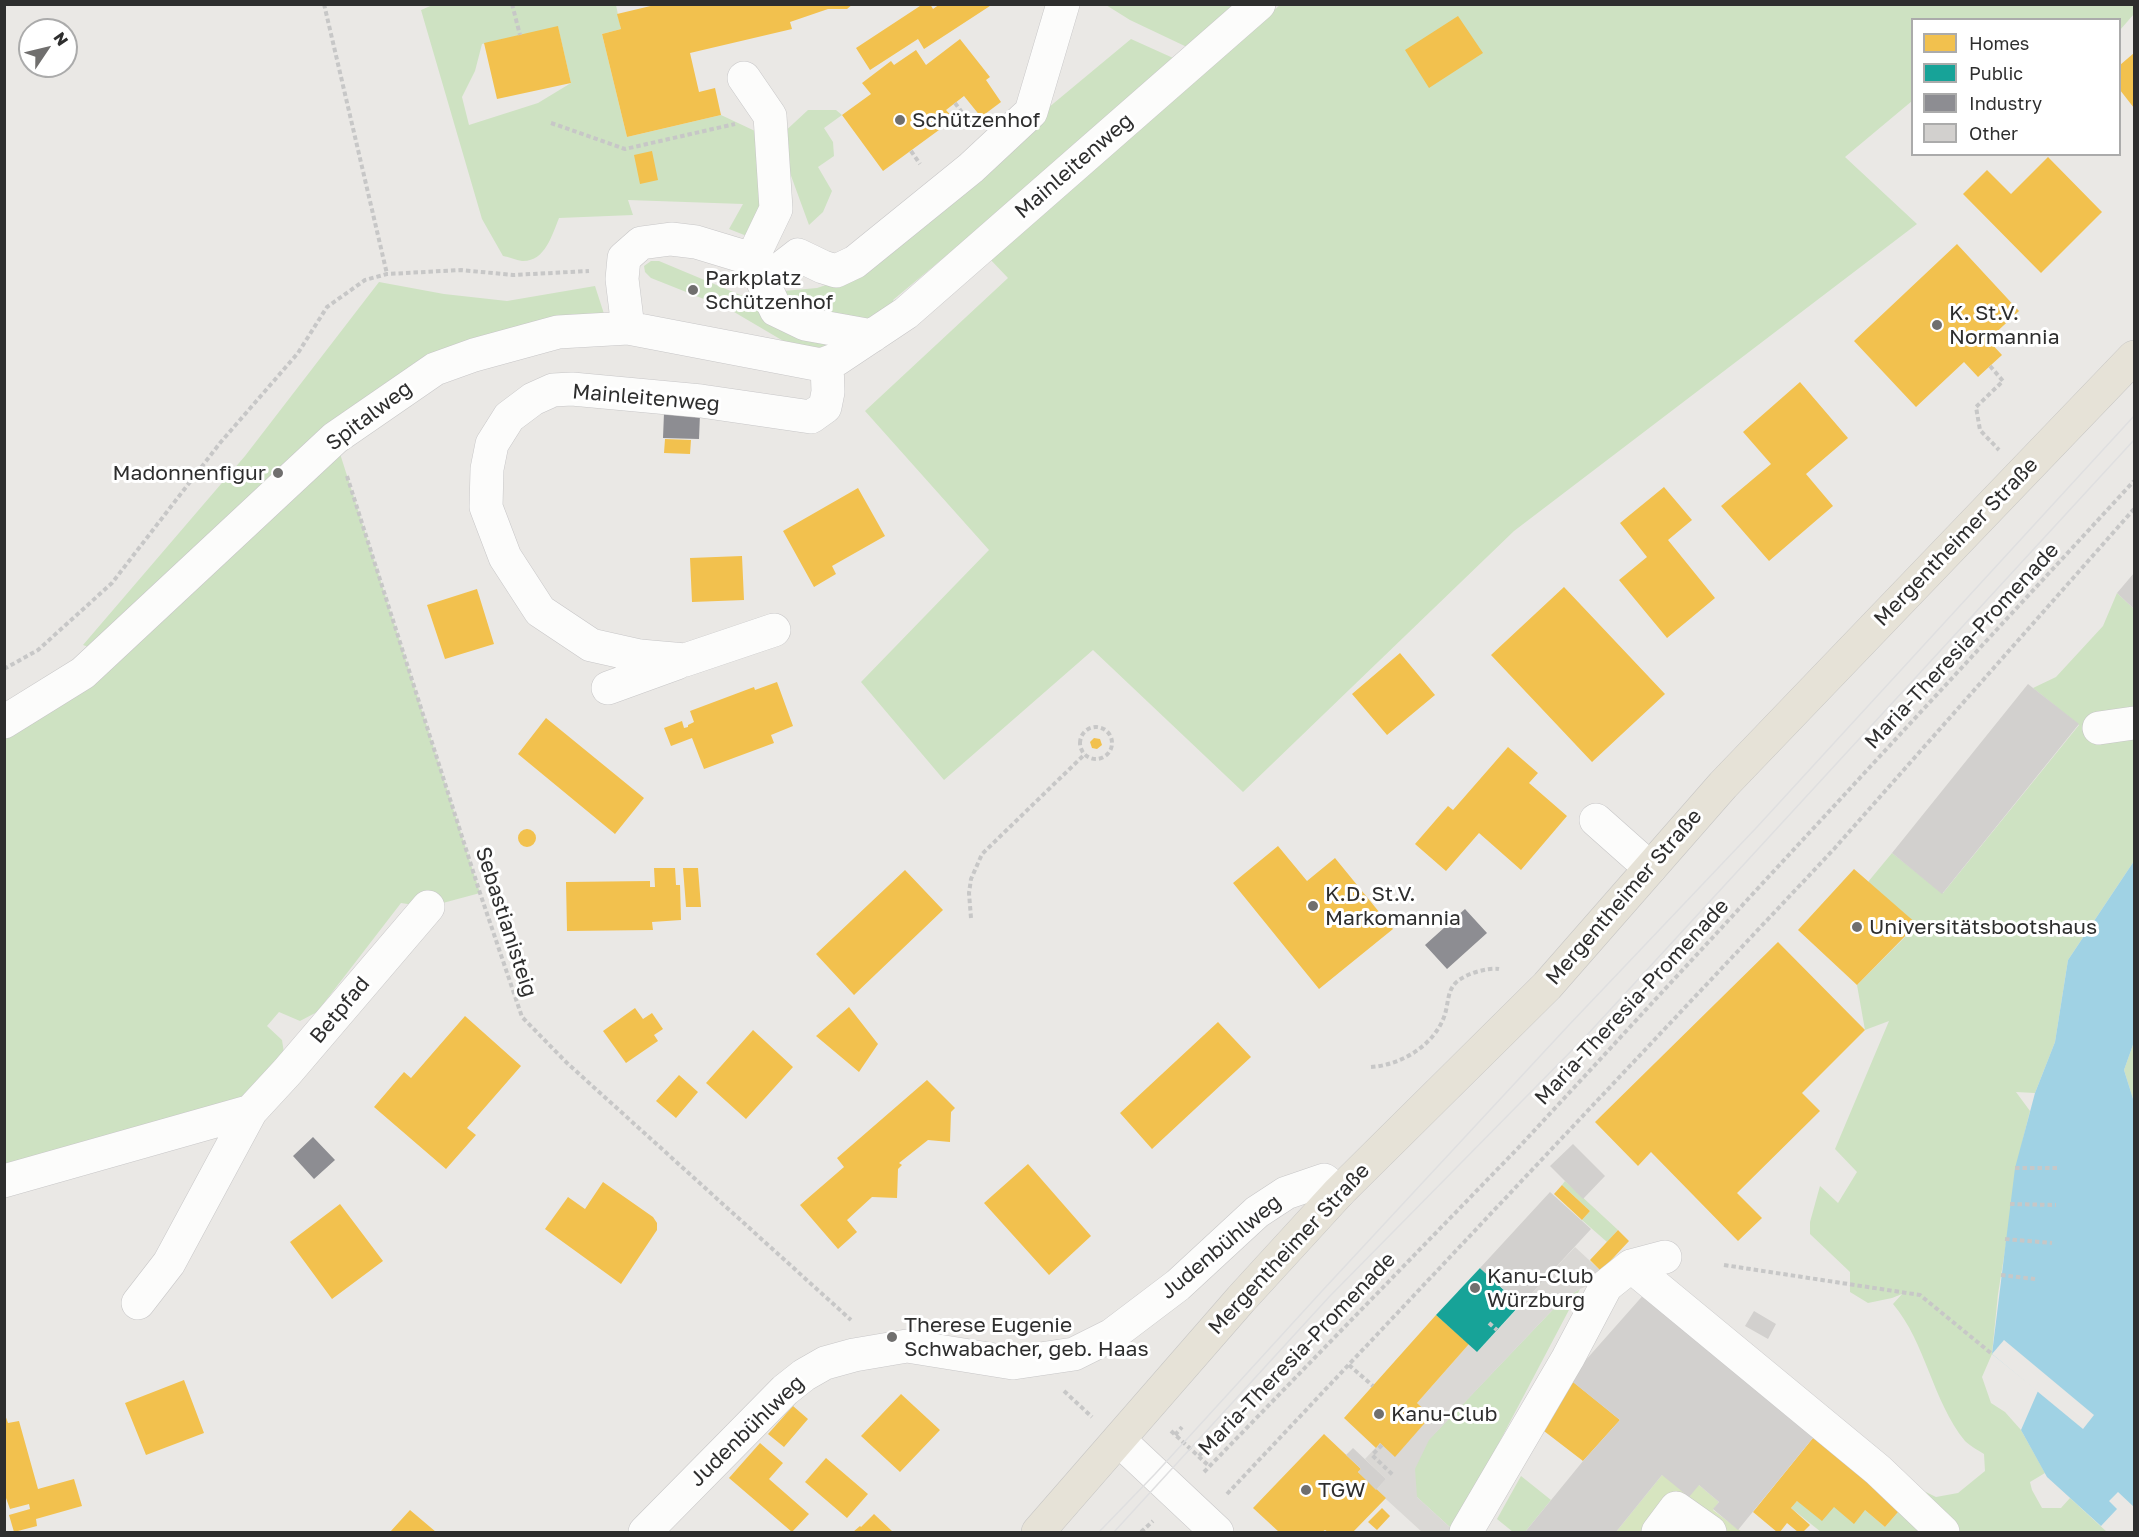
<!DOCTYPE html>
<meta charset="utf-8">
<style>
body{margin:0}
#map{position:relative;width:2139px;height:1537px;overflow:hidden;background:#eae8e5;font-family:"Golos Text",sans-serif}
canvas{display:block}
.frame{position:absolute;inset:0;border:6px solid #2e2e2e;pointer-events:none}
.legend{position:absolute;left:1911px;top:18px;width:210px;height:138px;box-sizing:border-box;background:#fff;border:2px solid #ababab;margin:0;padding:8px 10px;list-style:none;font-size:18px;color:#2e2e2e}
.legend li{display:flex;align-items:center;gap:12px;height:30px}
.legend b{width:30px;border:2px solid #ababab}
.north{position:absolute;left:18px;top:18px;width:60px;height:60px;box-sizing:border-box;background:#fff;border:2px solid #ababab;border-radius:50%;rotate:55deg;font-size:16px;font-weight:700;line-height:24px;text-align:center;color:#2e2e2e}
.north::after{content:'';display:block;margin:auto;width:21px;height:27px;background:#706f6e;clip-path:polygon(50% 0,100% 100%,50% 72%,0 100%)}
</style>
<div id="map">
<canvas width="2139" height="1537"></canvas>
<div class="frame"></div>
<ul class="legend">
<li><b style="height:16px;background:#f2c14e"></b>Homes</li>
<li><b style="height:16px;background:#17a398"></b>Public</li>
<li><b style="height:16px;background:#8d8d92"></b>Industry</li>
<li><b style="height:16px;background:#d2d0ce"></b>Other</li>
</ul>
<div class="north">N</div>
</div>
<script>
const context = document.querySelector('canvas').getContext('2d');
context.lineJoin = 'round';
function fill(path, color) { context.fillStyle = color; context.fill(path, 'evenodd'); }
function strokePath(path, color, width, dash) { context.strokeStyle = color; context.lineWidth = width; context.lineCap = dash ? 'butt' : 'round'; context.setLineDash(dash || []); context.stroke(path); }
function drawText(font, color, halo, rows, align = 'center') {
  context.font = font + ' "Golos Text",sans-serif'; context.lineWidth = 6; context.setLineDash([]); context.textBaseline = 'middle'; context.strokeStyle = halo; context.fillStyle = color; for (const [text, x, y, turn = 0] of rows) {
    context.save(); context.translate(x, y); context.rotate((+turn || 0) * Math.PI / 180); context.textAlign = isNaN(turn) ? turn : align; if (halo) context.strokeText(text, 0, 0); context.fillText(text, 0, 0); context.restore();
  }
}
fill(new Path2D(`
 M435,4l181,1 5,24 -19,5 25,103 94,-22 34,16 15,-15 -13,124 -28,-11 14,-25 -115,-4 5,15 -74,3c-7,17 -14,44 -37,43 -6,-1 -13,-4 -19,-5l-21,-37 -61,-209zM558,27l13,56 -33,20 -69,22 -7,-28 13,-26 7,-27z
 M1106,5h133l-50,43 -59,-28z
 M1280,5h854v9l-14,16v-10h-208v81l-67,56 72,67 -403,307 -271,261 -150,-142 -149,130 -83,-98 128,-132 -124,-139 143,-133 -20,-21z
 M1131,39l51,23 -108,87 -181,151 3,5 -20,16 -62,-7 -42,-22 45,-4 24,-8z
 M808,110h28l6,5 -18,13 9,14 1,14 -16,11 14,24 -9,21 -14,13 -19,-52 -9,-38z
 M651,261h8l98,41 84,40 -39,10 -73,-43 -78,-31 -6,-6 -1,-6z
 M379,282l65,12 63,7 88,-15 10,31 -131,38 -139,83 145,455 -52,14 -27,-4 -84,109 -17,9 -21,-9 -12,14 15,14 5,32 -36,39 -246,70v-459l89,-73 -11,-4 162,-189z
 M2117,593l17,16v252l-66,99 -13,82 -20,51 -19,-1 14,19 -7,28 -25,155 -6,60 -10,23 9,26 14,9 16,18 24,43 -15,9 2,8 10,18h19l9,-10 37,34h-165l-65,-64 59,29 22,-4 27,-22 -1,-17c-6,-4 -14,-8 -19,-13 -33,-41 -39,-98 -72,-137l9,-10 -10,4 -24,5 -18,-11v-20l-40,-38v-12l10,-36 18,17 19,-31 -22,-23 54,-128 -24,9 -8,-45 60,-60 -49,-43 24,-29 51,40 136,-168 -46,-37 23,-11 47,-51z
 M2134,1042v60l-10,-32z
 M1565,1181l53,49 -11,12 -25,-22 8,-9 -28,-26z
 M1580,1289l-127,241 -59,-54 168,-176z
 M1521,1476l30,24 -26,32h-12l-16,-13z
 M1797,1501l68,9 20,17 20,-23 26,28h-110l-30,-24z`), '#cee2c2');
fill(new Path2D(`
 M1662,1475l37,10 20,17 -6,8 29,22h-126z`), '#d7e5c0');
fill(new Path2D(`
 M1575,1247l26,24 -4,11 -17,7 -18,11 -133,140 -14,29 2,28 36,33 -1,2h-30l-46,-42 10,-11 -21,-20 15,-16 15,13 36,-40 -14,-13 52,-59 8,8z`), '#dad8d5');
fill(new Path2D(`
 M2134,861v181l-10,28 10,32v405l-16,-15 -9,9 8,8 -16,17 -54,-49 -26,-47 17,-39 -46,-37 23,-186 20,-75 20,-51 13,-82z`), '#a0d2e4');
fill(new Path2D(`
 M2004,1340l90,75 -11,14 -91,-75z`), '#eae8e5');
fill(new Path2D(`
 M659,4h194l-6,5h-19l-38,13 2,7 -102,24 9,39 16,-4 6,27 -94,22 -25,-103 19,-5 -4,-15z
 M923,4h7l3,5 7,-5h53l-69,45 -6,-10 -48,31 -14,-22z
 M1458,16l25,37 -54,35 -24,-38z
 M558,26l13,57 -74,16 -13,-56z
 M960,39l30,38 -4,3 15,22 -20,15 -17,-21 -18,14 8,9 -71,52 -41,-56 29,-21 -9,-11 29,-22 3,4 22,-15 10,15z
 M2134,53v55l-14,-18v-25z
 M652,151l6,29 -18,4 -6,-29z
 M2048,157l54,55 -61,61 -78,-79 24,-24 24,24z
 M1957,244l62,67 -31,29 14,15 -24,22 -14,-15 -48,45 -62,-66z
 M1800,382l48,56 -42,36 27,32 -64,55 -48,-55 50,-42 -28,-32z
 M665,439l26,1 -1,14 -26,-1z
 M1664,487l28,33 -24,20 47,58 -48,40 -48,-58 28,-23 -27,-34z
 M858,488l27,48 -53,30 4,8 -22,13 -31,-56z
 M742,556l2,44 -52,2 -2,-44z
 M1564,587l101,107 -73,68 -101,-107z
 M477,589l17,55 -49,15 -18,-54z
 M1400,653l35,42 -48,40 -35,-41z
 M777,682l16,44 -22,9 3,8 -70,26 -12,-31 -21,8 -7,-18 18,-7 2,7 4,-1v-2l6,-3 -4,-11 64,-24 1,3z
 M546,718l98,80 -29,36 -97,-80z
 M1094,738l6,1 2,6 -5,4 -5,-1 -2,-6z
 M1508,747l30,26 -9,10 38,33 -46,54 -42,-37 -33,38 -31,-27 33,-38 5,4z
 M518 838a9 9 0 1 1 18 0a9 9 0 1 1-18 0Z
 M1278,846l29,35 28,-23 58,71 -74,60 -86,-106z
 M654,868h21l1,17h4l1,35 -29,2 1,8 -86,1 -1,-49 84,-1v6h5z
 M683,868h15l3,39h-15z
 M1854,869l63,55 -60,61 -59,-55z
 M905,870l38,40 -89,85 -38,-41z
 M1778,942l87,88 -63,63 18,18 -83,82 25,25 -24,23 -87,-89 -13,14 -43,-44z
 M849,1007l29,37 -19,28 -43,-36z
 M635,1008l8,11 9,-6 11,16 -9,6 4,6 -32,22 -23,-32z
 M465,1016l56,50 -54,62 9,7 -30,34 -72,-62 30,-35 7,6z
 M1218,1022l33,35 -99,92 -32,-36z
 M753,1030l40,37 -47,52 -40,-36z
 M679,1075l19,17 -22,26 -20,-17z
 M927,1080l28,28 -4,4 -1,30 -22,-2 -29,23 3,2 -4,4 -1,29 -25,-1 -25,23 10,12 -19,17 -38,-44 44,-38 -7,-9z
 M1028,1164l63,72 -42,39 -65,-72z
 M603,1182l50,35 4,6v7l-36,54 -76,-55 23,-32 17,12z
 M1562,1185l28,26 -8,9 -28,-26z
 M340,1204l43,57 -51,38 -42,-57z
 M1618,1230l11,11 -28,30 -11,-11z
 M1436,1315l33,29 -52,59 14,13 -36,41 -15,-14 -4,5 -32,-30z
 M184,1380l20,53 -58,22 -21,-52z
 M1571,1380l49,40 -37,41 -39,-30z
 M901,1394l39,36 -40,42 -39,-36z
 M793,1406l15,13 -24,28 -16,-13z
 M4,1412l4,11 11,-2 19,68 36,-10 8,27 -46,13 1,7 -23,6 -5,-17 21,-6 -1,-5 -19,5 -4,-11 -2,1z
 M1817,1433l88,71 -20,23 -20,-17 -11,14 -20,-17 -12,14 -25,-20 -6,7 19,17 -7,7h-5l-11,-9 -7,9h-3l-24,-20z
 M1324,1434l37,35 -3,3 28,26 -33,34h-25l-3,-2 -3,2h-43l-26,-24z
 M760,1443l23,20 -14,16 40,35 -17,18 -63,-54z
 M826,1458l42,36 -21,24 -42,-36z
 M1382,1508l8,8 -13,14 -9,-8z
 M410,1510l26,22h-46z
 M874,1514l19,18h-40l7,-6 1,1z`), '#f2c14e');
fill(new Path2D(`
 M1480,1268l40,37 -43,47 -41,-37z`), '#17a398');
fill(new Path2D(`
 M664,413l36,1 -1,25 -36,-1z
 M1465,909l22,24 -40,36 -22,-24z
 M313,1137l22,23 -21,19 -21,-23z`), '#8d8d92');
fill(new Path2D(`
 M2134,573v36l-17,-16z
 M2028,684l51,40 -137,170 -50,-41z
 M1573,1144l32,32 -22,23 -33,-33z
 M1550,1192l41,37 -70,76 -41,-37z
 M1646,1292l171,141 -79,97 -25,-21 6,-7 -20,-17 -10,12 -27,-22 -46,57h-91l58,-71 37,-41 -51,-41z
 M1754,1311l22,13 -8,15 -23,-13z
 M1353,1448l33,31 -10,11 -18,-18 3,-3 -15,-14z`), '#d2d0ce');
const minor = new Path2D(`
 M744,78l26,38 6,93 -24,50
 M763,282l13,28 29,14 67,12
 M628,328l-6,-49 2,-21 17,-15 30,-4 25,3 56,17 11,23 35,-27 25,12 13,4 19,-9 116,-94 60,-56 32,-108
 M774,630l-89,30 -45,-4 -49,-11 -51,-34 -35,-54 -19,-50 1,-38 5,-25 17,-27 24,-18 20,-9 19,-1 129,12 110,16 14,-10 3,-15 -1,-29
 M608,688l69,-25
 M4,722l79,-49 252,-235 100,-69 39,-14 84,-23 70,-4 193,37 16,-6 69,-46 353,-309
 M2099,728l35,-5
 M1596,820l54,48
 M4,1181l247,-70 36,-39 141,-165
 M1631,1266l247,204 65,62
 M138,1303l31,-40 82,-152
 M1119,1440l98,92
 M645,1532l140,-142 19,-15 21,-12 29,-8 53,-9 106,17 61,-9 38,-19 66,-50 79,-73 29,-19 38,-13 15,12
 M1466,1532l102,-174 38,-72 25,-20 34,-9
 M1658,1532l18,-24 34,24`);
const major = new Path2D(`
 M1038,1532l203,-233 98,-107 208,-206 176,-201 411,-428`);
strokePath(minor, '#c7c6c7', 34);
strokePath(major, '#c6c5c4', 34);
strokePath(new Path2D(`
 M324,4l63,270
 M512,4l8,31
 M955,103l15,20
 M551,123l74,26 110,-25
 M911,151l9,13
 M1990,366l13,15 -27,26 4,23 19,20
 M347,476l133,417 42,124 45,46 284,257
 M4,669l34,-19 74,-67 108,-140 78,-90 29,-46 38,-27 22,-6 74,-4 52,5 76,-4
 M1080 743a16 16 0 1 1 32 0a16 16 0 1 1-32 0Z
 M971,918l-2,-25 2,-14 11,-25 103,-100
 M1371,1067c30,-2 62,-21 73,-50 4,-10 3,-22 9,-31 7,-11 34,-19 46,-17
 M2015,1168h45
 M2010,1204l46,1
 M2005,1239l47,4
 M1724,1265l196,30 72,59
 M2001,1275l34,4
 M1489,1323l8,7
 M1349,1365l24,21
 M1064,1391l28,26
 M1171,1431l38,35
 M1175,1435l7,-8
 M1382,1445l-10,10 22,21
 M1199,1456l7,-8
 M1204,1472l317,-327 613,-664
 M1227,1494l607,-645 300,-340
 M1141,1532l12,-11`), '#c7c7c7', 4, [4.5, 3]);
strokePath(minor, '#fcfcfb', 33);
strokePath(major, '#e6e2d7', 33);
strokePath(new Path2D(`
 M1099,1532l56,-58 167,-183 246,-265 189,-199 377,-411
 M1114,1532l215,-235 258,-262 547,-595`), '#dfdfe0', 1.5);
for (const [x, y, r, color] of [
 [900,120,6,"#706f6e"],
 [693,290,6,"#706f6e"],
 [1937,325,6,"#706f6e"],
 [278,473,6,"#706f6e"],
 [1313,906,6,"#706f6e"],
 [1857,927,6,"#706f6e"],
 [1475,1288,6,"#706f6e"],
 [892,1337,6,"#706f6e"],
 [1379,1414,6,"#706f6e"],
 [1306,1490,6,"#706f6e"]
]) { const dot = new Path2D(); dot.arc(x, y, r, 0, 2 * Math.PI); context.fillStyle = color; context.fill(dot); strokePath(dot, '#fff', 2); }
drawText('21px', '#2e2e2e', '#fff', [
 ["Schützenhof",912,120],
 ["Parkplatz",705,278],
 ["Schützenhof",705,302],
 ["K. St.V.",1949,313],
 ["Normannia",1949,337],
 ["Madonnenfigur",266,473,"right"],
 ["K.D. St.V.",1325,894],
 ["Markomannia",1325,918],
 ["Universitätsbootshaus",1869,927],
 ["Kanu-Club",1487,1276],
 ["Würzburg",1487,1300],
 ["Therese Eugenie",904,1325],
 ["Schwabacher, geb. Haas",904,1349],
 ["Kanu-Club",1391,1414],
 ["TGW",1318,1490]
], 'left');
drawText('21px', '#2e2e2e', '#fff', [
 ["Mainleitenweg",1074,166,-41],
 ["Mainleitenweg",646,398,5],
 ["Spitalweg",369,416,-37],
 ["Mergentheimer Straße",1956,542,-46],
 ["Maria-Theresia-Promenade",1962,646,-47],
 ["Mergentheimer Straße",1624,897,-49],
 ["Sebastianisteig",506,922,72],
 ["Maria-Theresia-Promenade",1632,1002,-47],
 ["Betpfad",340,1010,-50],
 ["Judenbühlweg",1221,1247,-40],
 ["Mergentheimer Straße",1289,1249,-47],
 ["Maria-Theresia-Promenade",1297,1354,-46],
 ["Judenbühlweg",747,1431,-44]
]);
</script>
